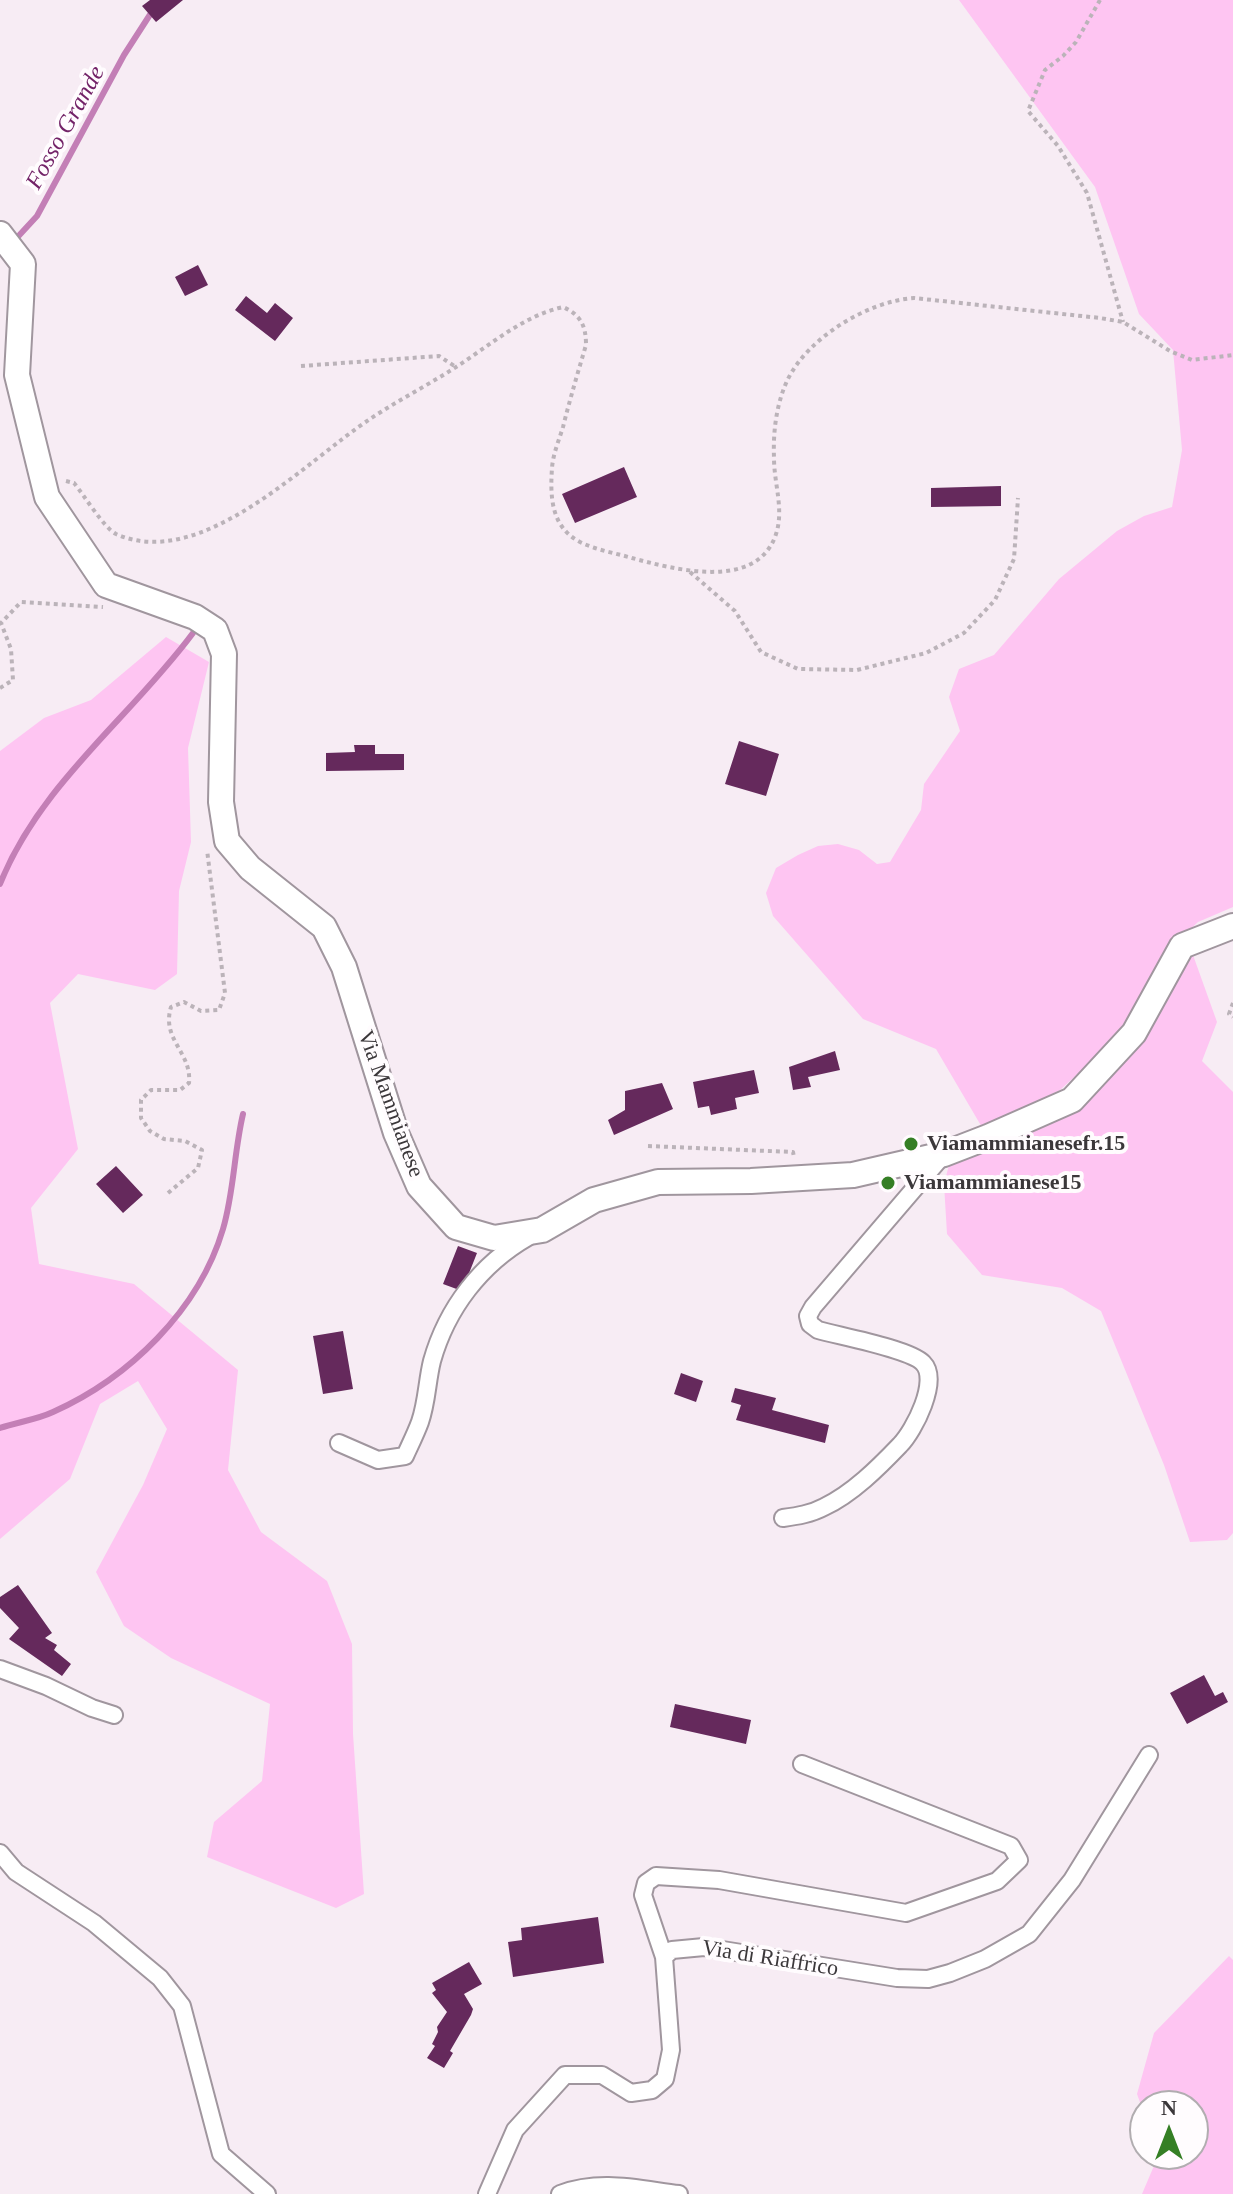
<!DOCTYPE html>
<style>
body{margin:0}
#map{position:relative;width:1233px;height:2194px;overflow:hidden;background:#f7ecf4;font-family:Georgia,serif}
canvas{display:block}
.north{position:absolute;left:1129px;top:2090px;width:80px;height:80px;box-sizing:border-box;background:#fffcfe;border:2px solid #b1adb0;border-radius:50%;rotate:0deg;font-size:22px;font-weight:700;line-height:32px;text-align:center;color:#3b373a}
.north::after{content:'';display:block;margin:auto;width:28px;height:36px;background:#357f25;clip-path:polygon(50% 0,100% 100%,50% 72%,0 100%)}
</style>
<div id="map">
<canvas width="1233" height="2194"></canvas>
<div class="north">N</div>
</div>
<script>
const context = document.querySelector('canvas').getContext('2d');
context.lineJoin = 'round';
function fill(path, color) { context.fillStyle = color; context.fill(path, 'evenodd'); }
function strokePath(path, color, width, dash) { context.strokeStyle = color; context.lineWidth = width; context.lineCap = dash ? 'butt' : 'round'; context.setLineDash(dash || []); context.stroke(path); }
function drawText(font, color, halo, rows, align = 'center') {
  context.font = font + ' Georgia,serif'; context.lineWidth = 8; context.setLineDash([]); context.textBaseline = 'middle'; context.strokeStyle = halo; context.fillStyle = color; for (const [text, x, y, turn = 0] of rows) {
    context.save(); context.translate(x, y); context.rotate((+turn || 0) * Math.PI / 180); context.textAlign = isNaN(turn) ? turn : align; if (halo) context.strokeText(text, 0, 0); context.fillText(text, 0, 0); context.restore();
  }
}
fill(new Path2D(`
 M959,0h274v907l-35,15 -35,33 -50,87 -53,48 -77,39 -47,-80 -73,-30 -90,-103 -7,-23 10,-25 22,-13 20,-9 20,-2 21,6 18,14 13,-2 31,-52 3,-26 36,-53 -11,-34 10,-28 35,-14 65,-76 58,-48 27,-15 28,-9 10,-57 -9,-100 -34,-36 -44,-127z
 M166,637l43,25 -21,86 3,94 -12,49 -2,83 -22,16 -77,-16 -28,29 28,146 -47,59 8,56 95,20 104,86 -10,100 33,62 66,49 25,63 1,90 11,160 -28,14 -129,-51 7,-35 48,-41 8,-77 -99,-46 -47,-32 -28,-54 47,-87 24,-56 -29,-48 -38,23 -30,75 -70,60v-788l44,-33 47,-18z
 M1193,955l24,67 -15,39 31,31v441l-6,7 -37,2 -26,-77 -63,-154 -39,-23 -80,-13 -35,-41 -3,-50 6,-23 135,-61z
 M1229,1956l4,4v234h-91l17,-40h34v-48h-48v10l-8,-22 17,-61z`), '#fec5f2');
strokePath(new Path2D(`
 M13,242l24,-26 87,-161 29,-45
 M0,884c40,-100 130,-166 193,-251
 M0,1428c17,-6 36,-8 53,-16 76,-34 146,-102 170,-183 11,-37 11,-77 20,-115`), '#c37fb6', 6);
fill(new Path2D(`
 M150,0h33l-27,22 -14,-16z
 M198,265l10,20 -23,11 -10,-19z
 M246,296l21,17 8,-10 18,15 -18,23 -40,-31z
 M624,467l13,30 -62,26 -13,-29z
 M1001,486v20l-70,1v-19z
 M739,741l40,13 -13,42 -41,-12z
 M354,745h21v9h29v16l-78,1v-18l29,-1z
 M835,1051l5,19 -32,7 3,10 -18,3 -4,-23z
 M754,1070l5,23 -24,5 2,11 -26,6 -2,-9 -11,2 -5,-26z
 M662,1083l11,26 -59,26 -6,-15 17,-10v-19z
 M116,1166l27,29 -20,18 -27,-29z
 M458,1246l19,7 -15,38 -19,-7z
 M343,1331l10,58 -30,5 -10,-58z
 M681,1373l22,8 -7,21 -22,-8z
 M735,1388l41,10 -4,12 57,15 -4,18 -89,-23 5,-15 -10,-3z
 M18,1585l34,48 -7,5 12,7 -3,5 17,14 -9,12 -53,-37 10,-11 -19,-20v-11z
 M1204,1675l11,21 8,-4 5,10 -41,22 -17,-31z
 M675,1704l76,16 -5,24 -76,-17z
 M598,1917l6,46 -91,14 -5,-35 14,-2 -1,-12z
 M469,1962l13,22 -18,10 9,15 -2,6 -21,36 3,2 -9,15 -17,-10 8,-12 -3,-2 6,-12 -1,-5 10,-15 -15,-19 4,-3 -4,-7z`), '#65295c');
const street = new Path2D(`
 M339,1443l39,17 27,-4c5,-11 11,-23 15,-34 7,-20 7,-41 12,-61 15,-53 49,-97 96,-124
 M783,1518c14,-2 28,-4 41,-11 28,-13 55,-40 76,-62 14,-14 40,-65 23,-82 -13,-14 -84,-27 -105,-33l-8,-6 -2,-8 5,-9 131,-153
 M0,1669l46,17 46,22 22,7
 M0,1853l16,19 78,51 66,55 22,28 39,148 46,40
 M664,1957l-21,-62 3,-12 10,-7 63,4 187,33 91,-32 22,-21 -8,-14 -209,-82
 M487,2194l28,-64 50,-55h37l29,18 21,-3 13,-11 6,-29 -7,-93 8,-7 32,-3 193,31 31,1 22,-6 35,-14 44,-25 43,-54 77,-125
 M560,2194c40,-15 78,-5 119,0`);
const secondary = new Path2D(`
 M0,234l23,30 -6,111 30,122 59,88 89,32 20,13 9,24 -3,148 6,39 23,27 74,59 20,40 52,166 23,53 37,41 38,11 48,-8 52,-30 64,-18 93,-1 102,-6 91,-21 44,-17 84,-37 62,-67 48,-87 51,-20`);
strokePath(street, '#a0969e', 20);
strokePath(secondary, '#a0969e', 28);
strokePath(new Path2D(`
 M1100,0l-24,42 -13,14 -18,14 -17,41 30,35 29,47 36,129
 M301,366l138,-10 17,11
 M66,481l8,2c10,12 30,45 42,51 85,38 189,-72 254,-115 27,-18 56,-33 83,-50 35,-22 69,-53 110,-62 18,8 23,19 23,38 -8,27 -16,54 -23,82 -4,13 -10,27 -11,41 -2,29 -1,59 28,74 16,8 35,11 52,16 41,11 122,33 143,-21 10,-26 -1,-52 -1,-79 -1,-25 2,-53 13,-77 20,-43 81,-80 127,-83l186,20 23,4 47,29 22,9 41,-5
 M690,572l45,39 26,41 37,17 59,1 69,-17 38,-20 31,-33 19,-41 4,-61
 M0,688l13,-8 -2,-31 -10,-26 20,-21 82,5
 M1233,1003l-4,11 4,3
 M648,1146l145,6 1,5
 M168,1193l30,-25 4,-18 -17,-9 -21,-2 -14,-8 -9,-13v-18l10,-10h29l9,-7c3,-31 -28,-43 -18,-76l13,-5 17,9 18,-1 6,-17 -18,-143`), '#bbb3b9', 4, [4, 4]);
strokePath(street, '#fff', 16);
strokePath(secondary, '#fff', 24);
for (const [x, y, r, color] of [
 [911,1144,8,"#357f25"],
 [888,1183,8,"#357f25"]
]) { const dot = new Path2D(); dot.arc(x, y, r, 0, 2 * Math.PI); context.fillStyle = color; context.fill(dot); strokePath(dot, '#fffcfe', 3); }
drawText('22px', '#3b373a', '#fffcfe', [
 ["Via Mammianese",390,1104,70],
 ["Via di Riaffrico",770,1959,9]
]);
drawText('bold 22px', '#3b373a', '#fffcfe', [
 ["Viamammianesefr.15",927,1144],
 ["Viamammianese15",904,1183]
], 'left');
drawText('italic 24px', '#732368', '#fffcfe', [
 ["Fosso Grande",66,128,-61]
]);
</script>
